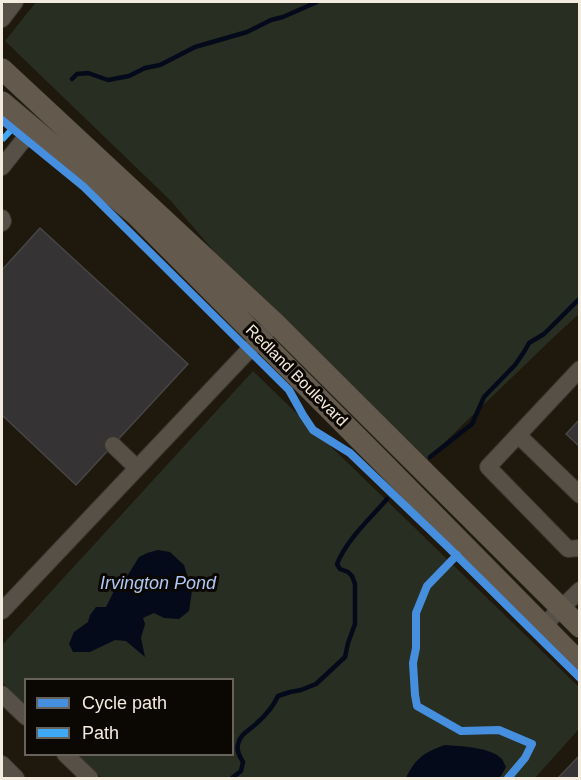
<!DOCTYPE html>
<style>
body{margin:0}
#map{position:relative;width:581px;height:780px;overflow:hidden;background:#1e180d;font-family:Helvetica,sans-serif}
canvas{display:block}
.frame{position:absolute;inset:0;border:3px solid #f3ecde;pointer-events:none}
.legend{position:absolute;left:24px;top:678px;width:210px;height:78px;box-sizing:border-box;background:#0b0702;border:2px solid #68635a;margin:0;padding:8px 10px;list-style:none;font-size:18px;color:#f3ecde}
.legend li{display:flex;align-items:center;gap:12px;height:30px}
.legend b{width:30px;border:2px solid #68635a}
</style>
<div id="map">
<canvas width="581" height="780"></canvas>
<div class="frame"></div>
<ul class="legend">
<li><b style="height:8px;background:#468fdf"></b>Cycle path</li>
<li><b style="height:8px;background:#3fa9f5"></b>Path</li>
</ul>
</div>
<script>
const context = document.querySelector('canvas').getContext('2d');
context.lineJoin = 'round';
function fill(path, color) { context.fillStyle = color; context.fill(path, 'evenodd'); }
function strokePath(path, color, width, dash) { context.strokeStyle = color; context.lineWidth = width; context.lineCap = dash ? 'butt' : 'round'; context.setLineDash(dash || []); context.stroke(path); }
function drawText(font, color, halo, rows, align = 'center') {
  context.font = font + ' Helvetica,sans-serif'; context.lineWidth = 6; context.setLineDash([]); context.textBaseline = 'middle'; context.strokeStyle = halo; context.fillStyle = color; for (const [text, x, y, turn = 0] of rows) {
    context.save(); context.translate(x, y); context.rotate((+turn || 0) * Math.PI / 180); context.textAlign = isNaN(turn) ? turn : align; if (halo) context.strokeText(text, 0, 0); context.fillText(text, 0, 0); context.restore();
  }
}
fill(new Path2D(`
 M36,2h543v312l-23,21 -138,133 -143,-145 -104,-122 -166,-160z
 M253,371l326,316v42l-44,49h-433l-25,-23 155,-1v-74h-206l-1,25 -23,-23v-37z`), '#282e21');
fill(new Path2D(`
 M158,550l12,2 14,13 8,26 -3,20 -10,8 -15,-1 -10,-5 -11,5 2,6 -4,14 4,19 -19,-16 -11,-1 -25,12h-17l-4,-8 5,-12 14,-10 2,-7 6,-8h10l9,-18 8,-6 16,-26 8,-4z
 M445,745c15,1 46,2 57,14 0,0 4,8 4,8l-5,9 -3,2h-92c9,-19 18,-26 39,-33z`), '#050a1b');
strokePath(new Path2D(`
 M72,79l5,-5 11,-1 20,7 21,-4 16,-8 15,-3 35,-18 52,-15 24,-12 12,-3 34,-15
 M430,457l42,-33 12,-27 31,-32 9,-13 5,-9 15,-9 36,-36
 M232,778l9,-7 2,-9c-3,-5 -7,-11 -5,-18 2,-10 12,-14 19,-21 9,-8 16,-16 21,-27l12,-4 11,-2 15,-6 29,-27 3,-14 7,-19v-40l-3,-8 -4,-4 -8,-3 -3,-5c10,-25 33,-45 50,-65`), '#050a1b', 4.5);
const building = new Path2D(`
 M40,228l148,136 -112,121 -74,-70v-145z
 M580,419v28l-14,-13z
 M580,755v23h-22z`);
fill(building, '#363334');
strokePath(building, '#474545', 1.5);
const minor = new Path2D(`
 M2,19l13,-17
 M2,167l31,-39
 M2,218l1,3 -1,2
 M580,369l-92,98 80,82 12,-1
 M518,435l62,60
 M113,445l24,23
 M2,611l265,-280
 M543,626l37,-36
 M2,694l24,23
 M65,754l25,24
 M2,764l14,14`);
const major = new Path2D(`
 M2,69l273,254 305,304
 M2,102l134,113 248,249 196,199`);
strokePath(minor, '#3a352c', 18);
strokePath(major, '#3a352c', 22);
strokePath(minor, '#565047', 16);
strokePath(major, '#63594d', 21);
strokePath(new Path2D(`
 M2,140l10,-11`), '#3fa9f5', 6, [12, 6]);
strokePath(new Path2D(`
 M2,120l82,67 205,203 14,25 10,15 37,23 98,94 132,131
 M457,555l-30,31 -11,27v35l-3,15 2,32 2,11 44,25 38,-1 33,14 -7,14 -17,20`), '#468fdf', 8);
drawText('16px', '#f3ecde', '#0b0702', [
 ["Redland Boulevard",296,376,45]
]);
drawText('italic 18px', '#b0c8f8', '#0b0702', [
 ["Irvington Pond",158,584]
]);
</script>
